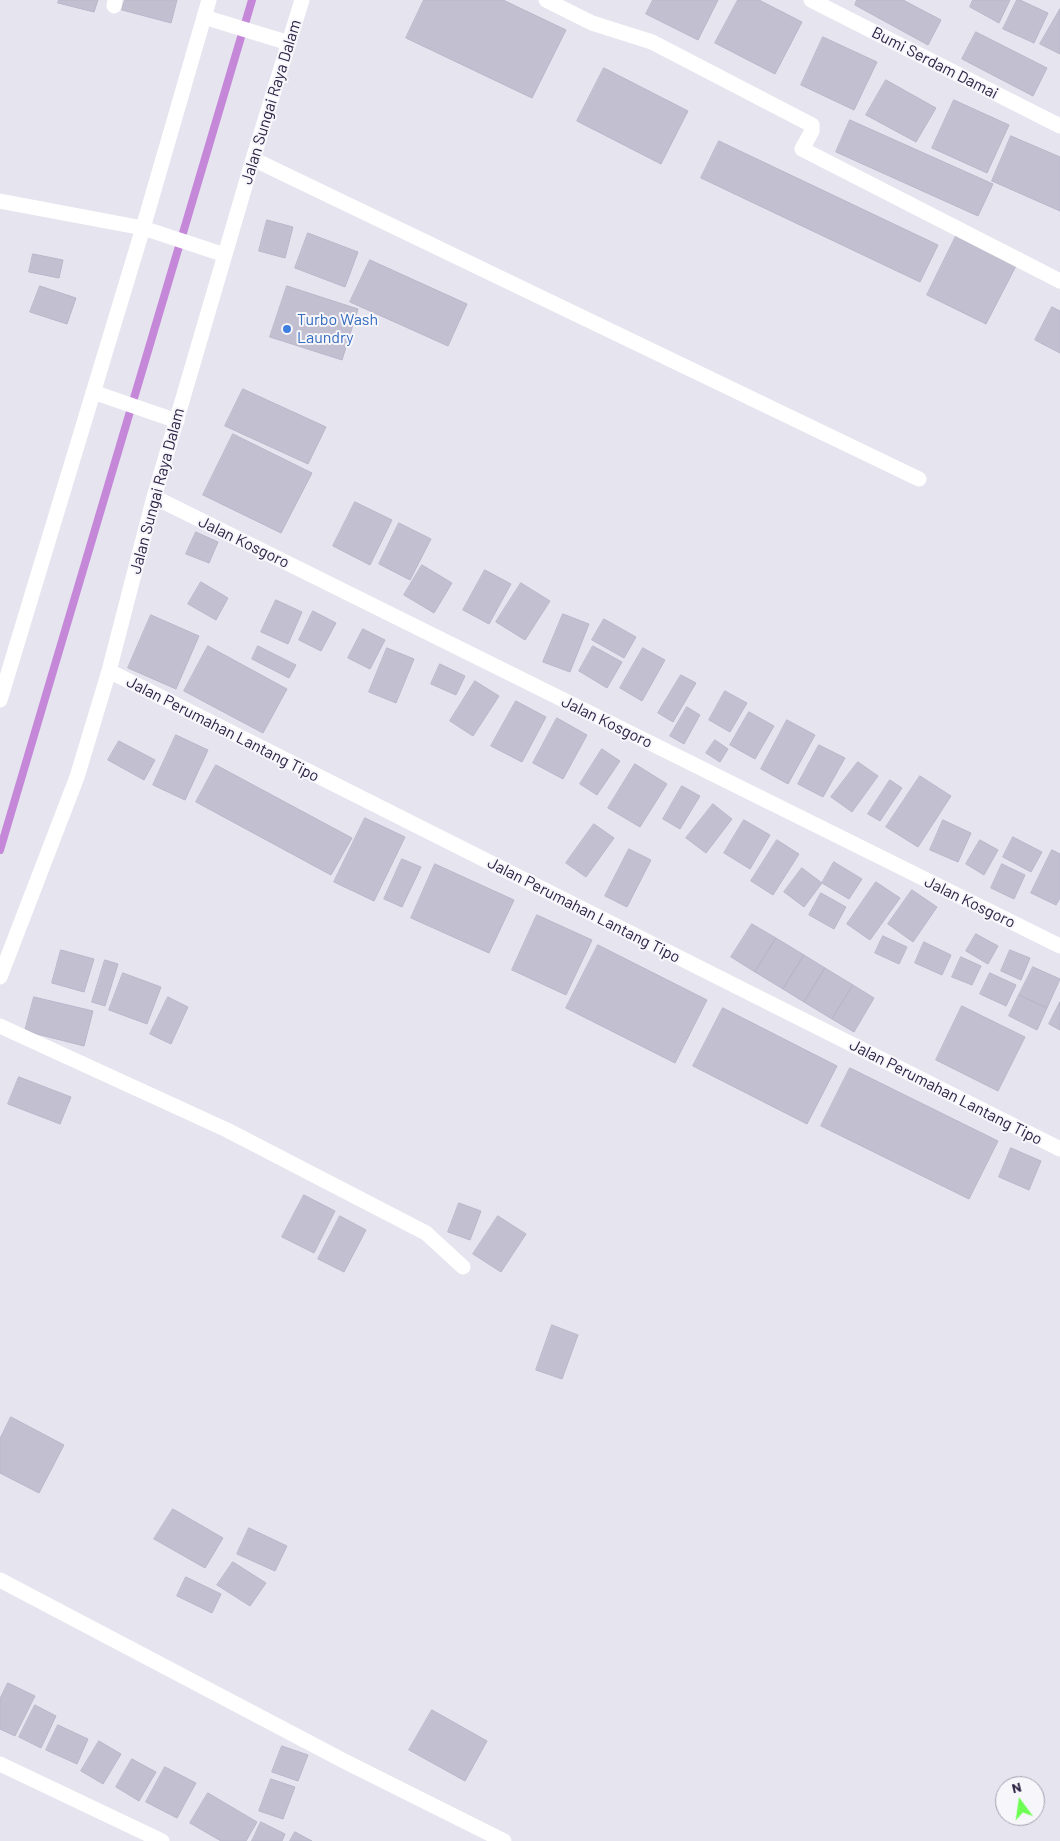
<!DOCTYPE html>
<style>
body{margin:0}
#map{position:relative;width:1060px;height:1841px;overflow:hidden;background:#e6e4ef;font-family:Barlow,sans-serif}
canvas{display:block}
.north{position:absolute;left:995px;top:1776px;width:50px;height:50px;box-sizing:border-box;background:#f6f6fb;border:1px solid #a5a1b1;border-radius:50%;rotate:346deg;font-size:14px;font-weight:700;line-height:20px;text-align:center;color:#2c2143}
.north::after{content:'';display:block;margin:auto;width:18px;height:22px;background:#6eff53;clip-path:polygon(50% 0,100% 100%,50% 72%,0 100%)}
</style>
<div id="map">
<canvas width="1060" height="1841"></canvas>
<div class="north">N</div>
</div>
<script>
const context = document.querySelector('canvas').getContext('2d');
context.lineJoin = 'round';
function strokePath(path, color, width, dash) { context.strokeStyle = color; context.lineWidth = width; context.lineCap = dash ? 'butt' : 'round'; context.setLineDash(dash || []); context.stroke(path); }
function fill(path, color) { context.fillStyle = color; context.fill(path, 'evenodd'); }
function drawText(font, color, halo, rows, align = 'center') {
  context.font = font + ' Barlow,sans-serif'; context.lineWidth = 4; context.setLineDash([]); context.textBaseline = 'middle'; context.strokeStyle = halo; context.fillStyle = color; for (const [text, x, y, turn = 0] of rows) {
    context.save(); context.translate(x, y); context.rotate((+turn || 0) * Math.PI / 180); context.textAlign = isNaN(turn) ? turn : align; if (halo) context.strokeText(text, 0, 0); context.fillText(text, 0, 0); context.restore();
  }
}
strokePath(new Path2D(`
 M0,850l252,-850`), '#c588d9', 8);
const building = new Path2D(`
 M59,0h39l-4,12 -36,-9z
 M125,0h52l-6,23 -49,-13z
 M424,0h79l63,30 -34,68 -126,-60z
 M653,0h65l-20,40 -52,-26z
 M738,0h21l43,22 -27,52 -60,-31z
 M857,0h46l38,20 -13,25 -73,-40z
 M973,0h37l-11,23 -29,-16z
 M1017,0h3l28,13 -14,30 -31,-14z
 M1060,9v45l-20,-10z
 M976,32l71,36 -14,28 -71,-37z
 M823,37l54,25 -23,48 -53,-25z
 M604,68l84,43 -27,53 -84,-43z
 M886,80l50,28 -20,34 -50,-27z
 M954,100l55,25 -22,48 -55,-25z
 M850,120l143,64 -15,32 -142,-64z
 M1011,136l49,21v54l-68,-30z
 M719,141l219,104 -18,37 -219,-104z
 M267,220l26,7 -8,31 -26,-7z
 M958,232l60,30 -32,62 -59,-29z
 M308,233l50,19 -13,35 -50,-19z
 M33,254l30,6 -4,18 -30,-6z
 M370,260l97,44 -19,42 -98,-44z
 M40,286l36,12 -9,26 -37,-12z
 M287,286l71,23 -16,51 -72,-23z
 M1052,307l8,4v42l-25,-13z
 M243,389l83,38 -18,37 -83,-38z
 M233,434l79,39 -31,60 -78,-38z
 M355,502l37,18 -22,45 -37,-19z
 M399,523l32,16 -21,41 -31,-16z
 M196,532l22,10 -9,21 -23,-9z
 M422,565l30,18 -18,30 -30,-18z
 M485,570l26,14 -22,40 -26,-14z
 M201,582l27,16 -12,22 -28,-16z
 M521,583l29,18 -25,39 -29,-18z
 M276,600l26,12 -14,32 -27,-12z
 M313,611l23,12 -15,28 -22,-11z
 M563,614l26,10 -19,48 -27,-10z
 M151,615l48,21 -23,53 -48,-21z
 M604,619l32,18 -12,21 -32,-18z
 M363,629l22,11 -15,29 -22,-11z
 M208,646l79,43 -24,44 -79,-42z
 M258,646l38,19 -7,13 -37,-19z
 M593,646l29,16 -15,26 -28,-17z
 M387,648l27,11 -18,44 -27,-11z
 M643,648l22,12 -23,41 -22,-13z
 M440,664l25,12 -9,19 -25,-11z
 M681,675l15,8 -23,39 -15,-9z
 M475,681l24,15 -26,40 -23,-15z
 M725,691l22,12 -17,29 -21,-12z
 M516,701l30,16 -24,45 -31,-16z
 M687,707l13,8 -16,29 -14,-8z
 M749,712l25,14 -19,33 -25,-14z
 M557,718l30,17 -24,44 -30,-16z
 M787,720l28,15 -27,49 -27,-15z
 M176,735l32,15 -23,50 -32,-15z
 M715,740l13,9 -8,13 -14,-9z
 M119,741l36,19 -11,20 -36,-20z
 M819,745l26,13 -22,39 -25,-13z
 M602,749l18,12 -23,34 -17,-11z
 M858,762l20,14 -26,36 -21,-15z
 M635,764l32,20 -27,43 -32,-19z
 M216,765l136,73 -21,37 -135,-73z
 M920,776l31,20 -33,51 -32,-20z
 M890,780l12,8 -22,33 -12,-7z
 M682,786l18,10 -20,33 -17,-10z
 M713,804l19,15 -26,34 -20,-15z
 M365,818l40,19 -31,64 -40,-19z
 M744,820l26,15 -20,34 -26,-16z
 M943,820l28,13 -13,29 -28,-12z
 M594,824l20,14 -28,39 -20,-14z
 M1013,837l29,15 -11,20 -28,-15z
 M777,840l22,14 -26,41 -22,-14z
 M980,840l18,10 -14,25 -18,-11z
 M629,849l22,11 -24,47 -22,-11z
 M1052,850l8,4v44l-4,7 -25,-12z
 M402,859l19,8 -19,40 -18,-8z
 M834,862l28,17 -13,20 -27,-16z
 M435,864l79,36 -25,53 -78,-35z
 M1002,864l23,11 -11,24 -23,-11z
 M802,868l20,15 -18,24 -20,-15z
 M876,882l24,16 -30,42 -23,-16z
 M912,890l25,17 -24,35 -25,-18z
 M821,893l25,14 -12,22 -25,-14z
 M537,915l55,25 -26,55 -54,-25z
 M752,924l24,14 -21,34 -24,-15z
 M976,934l22,12 -10,18 -22,-13z
 M883,936l24,11 -8,17 -24,-11z
 M776,938l28,17 -21,34 -28,-17z
 M924,942l27,13 -9,20 -27,-12z
 M598,945l109,55 -32,63 -109,-55z
 M61,950l33,9 -10,33 -32,-9z
 M1010,950l20,8 -9,22 -20,-9z
 M804,955l21,13 -21,34 -21,-13z
 M961,957l20,9 -9,19 -20,-8z
 M105,960l13,4 -13,42 -13,-4z
 M1033,967l27,12 -13,29 -28,-13z
 M825,968l28,17 -21,34 -28,-17z
 M123,973l38,14 -14,37 -38,-14z
 M990,973l26,12 -10,21 -26,-12z
 M853,985l21,13 -20,34 -22,-13z
 M1019,995l28,13 -10,22 -28,-14z
 M34,997l59,14 -9,35 -59,-15z
 M168,997l20,10 -17,37 -21,-10z
 M1060,1002v28l-11,-6z
 M962,1006l63,31 -27,54 -62,-31z
 M723,1008l114,58 -30,58 -114,-58z
 M850,1068l148,73 -29,58 -148,-73z
 M19,1077l52,20 -11,27 -52,-20z
 M1011,1148l30,13 -12,29 -30,-13z
 M304,1195l31,16 -21,42 -32,-16z
 M459,1203l22,8 -11,29 -22,-8z
 M340,1216l26,14 -22,42 -26,-13z
 M498,1216l28,18 -25,38 -28,-18z
 M552,1325l26,10 -16,44 -26,-9z
 M11,1417l53,28 -25,48 -39,-20v-34z
 M173,1509l50,29 -18,30 -51,-29z
 M249,1528l38,18 -12,25 -38,-17z
 M233,1562l33,21 -16,23 -33,-21z
 M186,1577l35,17 -9,19 -35,-17z
 M8,1683l27,13 -20,40 -15,-7v-30z
 M35,1705l21,11 -15,32 -22,-11z
 M432,1710l55,31 -22,40 -56,-31z
 M58,1725l30,14 -11,25 -31,-14z
 M99,1741l22,13 -18,30 -22,-13z
 M282,1746l26,9 -10,26 -26,-9z
 M132,1759l24,13 -17,29 -23,-14z
 M165,1767l31,16 -19,35 -31,-16z
 M271,1779l24,8 -12,32 -24,-8z
 M208,1793l49,29 -11,19h-25l-31,-18z
 M261,1822l24,12 -3,7h-30z
 M295,1832l17,9h-22z`);
fill(building, '#c2c0d0');
strokePath(building, '#b9b6ca', 1);
strokePath(new Path2D(`
 M546,0l46,23 60,19 154,80 6,3v6l-10,18 258,132
 M811,0l249,126
 M114,6l1,-6
 M204,17l85,26
 M253,159l666,320
 M0,201l143,27 82,27
 M93,392l84,29
 M154,497l906,449
 M109,671l951,478
 M0,700l143,-472 66,-228
 M0,977l77,-200 32,-106 45,-174 99,-338 49,-159
 M0,1026l227,104 199,103 37,34
 M0,1580l344,181 160,80
 M0,1764l162,77`), '#fff', 15);
for (const [x, y, r, color] of [
 [287,329,5,"#3f7fe0"]
]) { const dot = new Path2D(); dot.arc(x, y, r, 0, 2 * Math.PI); context.fillStyle = color; context.fill(dot); strokePath(dot, '#f6f6fb', 2); }
drawText('16px', '#2c2143', '#f6f6fb', [
 ["Bumi Serdam Damai",935,63,27],
 ["Jalan Sungai Raya Dalam",271,102,-73],
 ["Jalan Sungai Raya Dalam",157,491,-75],
 ["Jalan Kosgoro",244,542,26],
 ["Jalan Kosgoro",607,722,26],
 ["Jalan Perumahan Lantang Tipo",223,729,27],
 ["Jalan Kosgoro",970,902,26],
 ["Jalan Perumahan Lantang Tipo",584,910,27],
 ["Jalan Perumahan Lantang Tipo",946,1092,27]
]);
drawText('16px', '#366cbe', '#f6f6fb', [
 ["Turbo Wash",297,320],
 ["Laundry",297,338]
], 'left');
</script>
